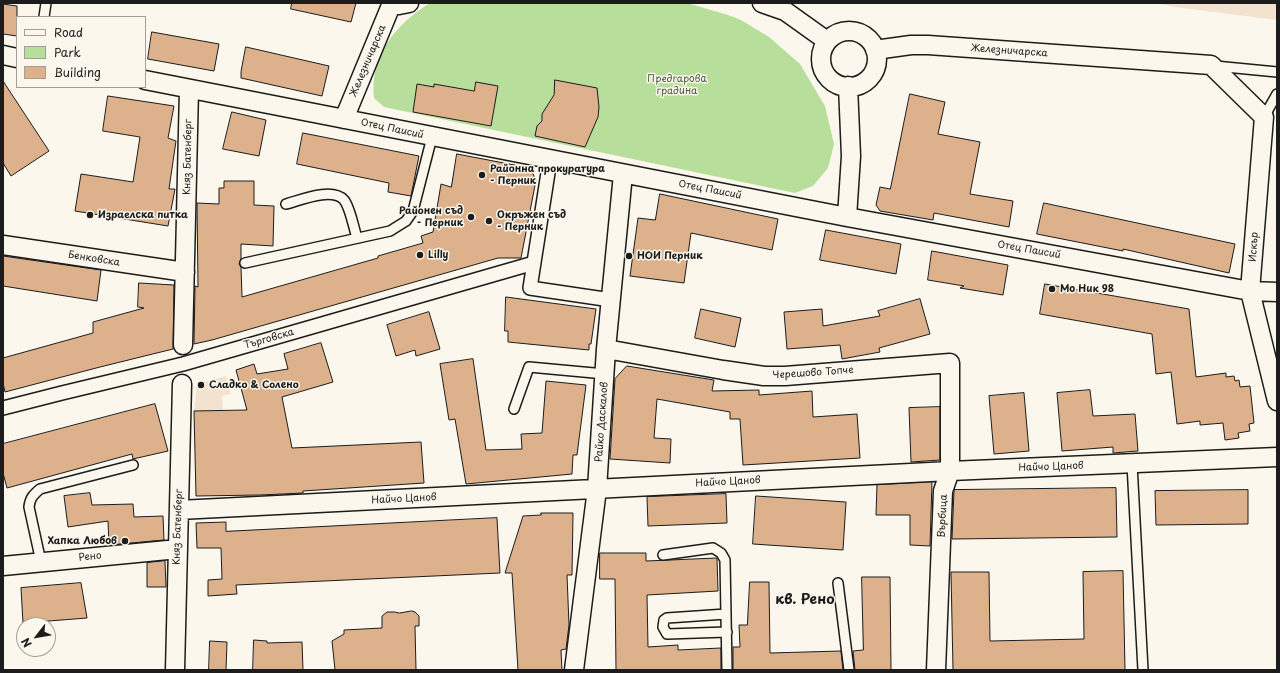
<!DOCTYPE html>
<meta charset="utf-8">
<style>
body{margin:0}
#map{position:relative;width:1280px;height:673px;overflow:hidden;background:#fbf7ec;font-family:"Playpen Sans",sans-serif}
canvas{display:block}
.frame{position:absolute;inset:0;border:4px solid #1c1c1c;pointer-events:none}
.legend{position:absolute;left:16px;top:16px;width:130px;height:72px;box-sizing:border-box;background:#fbf7ec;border:1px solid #a29f99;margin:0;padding:5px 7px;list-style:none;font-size:12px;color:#1c1c1c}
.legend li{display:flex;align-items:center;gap:8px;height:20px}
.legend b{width:20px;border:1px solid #a29f99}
.north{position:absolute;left:16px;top:617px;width:40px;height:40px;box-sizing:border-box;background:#fbf7ec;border:1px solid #a29f99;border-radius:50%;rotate:239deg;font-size:11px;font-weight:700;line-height:16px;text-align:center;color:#1c1c1c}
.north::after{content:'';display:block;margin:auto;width:14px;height:18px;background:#1c1c1c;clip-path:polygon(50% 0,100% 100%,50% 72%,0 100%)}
</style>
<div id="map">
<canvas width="1280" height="673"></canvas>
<div class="frame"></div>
<ul class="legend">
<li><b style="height:5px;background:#fbf7ec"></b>Road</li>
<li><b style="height:11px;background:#b7df9b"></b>Park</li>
<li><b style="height:11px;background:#dcb18c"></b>Building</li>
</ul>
<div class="north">N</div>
</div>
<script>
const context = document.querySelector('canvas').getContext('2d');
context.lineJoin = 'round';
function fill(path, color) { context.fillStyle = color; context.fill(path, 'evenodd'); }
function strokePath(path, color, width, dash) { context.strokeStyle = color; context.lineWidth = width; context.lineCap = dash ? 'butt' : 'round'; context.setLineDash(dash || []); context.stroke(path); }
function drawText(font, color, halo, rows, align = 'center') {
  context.font = font + ' "Playpen Sans",sans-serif'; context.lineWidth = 3; context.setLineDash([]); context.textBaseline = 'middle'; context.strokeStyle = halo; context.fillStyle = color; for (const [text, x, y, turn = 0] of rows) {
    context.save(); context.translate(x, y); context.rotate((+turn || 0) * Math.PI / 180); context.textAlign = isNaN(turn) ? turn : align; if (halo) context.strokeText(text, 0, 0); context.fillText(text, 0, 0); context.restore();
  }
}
fill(new Path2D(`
 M1156,3h121v17l-102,-13z
 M226,376l5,18 -9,2 1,15h-29l3,-27z`), '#f2e2cf');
fill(new Path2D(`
 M430,3h257l41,12 13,5 28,17 31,27 25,42 9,38 -6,24 -15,18 -18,7 -411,-86 -10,-9c-5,-42 22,-74 56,-95z`), '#b7df9b');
const building = new Path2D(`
 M292,3h64l-5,19 -60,-13z
 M3,4l14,2v30l-14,-2z
 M152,32l67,12 -5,27 -66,-12z
 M246,47l83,19 -7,30 -81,-18v-6z
 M555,80l42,8 2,19 -1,10 -13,30 -50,-11 2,-10 5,-5v-7l12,-19z
 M3,81l46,70 -38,25 -8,-13z
 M476,82l22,4 -7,40 -78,-14 4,-28 17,3v-3l40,7z
 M910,94l35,8 -7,32 42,8 -10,52 43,7 -4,26 -75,-14 -1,7 -53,-9 -4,-6 4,-18 10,2z
 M108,96l66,10 -6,32 8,3 -7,48h6l-7,37 -93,-15 6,-37 52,8 7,-45 -37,-6z
 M232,112l34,8 -7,36 -36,-7z
 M303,133l116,23 -8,40 -23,-4 1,-9 -92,-19z
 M457,154l73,14 6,12 -15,78h-23l-286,82 -18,4 1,-58 3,1 -1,-84 22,1v-16h5v-7h30v24l20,1 -1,40 -32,-2v15l-2,5 2,3 1,30 136,-39v-2l45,-13 -2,-7 12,-4 8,-48 10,3z
 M660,194l118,25 -6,31 -81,-17 -7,50 -54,-7 8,-58 17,2z
 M1044,203l191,41 -6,29 -106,-24v2l-86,-17z
 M826,230l75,14 -5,30 -76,-14z
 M932,251l76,14 -5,30 -43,-7 4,-2 -36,-6z
 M3,256l98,14 -4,31 -94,-15z
 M139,283l35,2 -1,64 -73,18 -95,25 -2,-9v-25l90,-25v-11l51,-14 -6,-1z
 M1045,284l144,25 7,68 30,-4v4l8,-1 1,5 4,-1 1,7 10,-1 4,37 -5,1 1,7 -12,2 1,5 -14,2 -2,-17 -23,2v-4l-23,3 -6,-52 -15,2 -4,-40 -112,-20z
 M506,297l90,12 -5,35h-2v6l-81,-8v-11h-3z
 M920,299l10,35 -51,14 1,4 -38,7 -2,-14 -53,4 -3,-37 38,-3 1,17 57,-10 -2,-5z
 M701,309l40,9 -6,29 -40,-9z
 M429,312l11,37 -24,7 -1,-6 -19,6 -9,-31z
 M321,343l12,39 -51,15 10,51 129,-6 3,41 -121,8v2l-43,2 -64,1 -2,-85 53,-1 -11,-40 18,-6 3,10 31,-5 -4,-15z
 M473,359l13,91 36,-1 -1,-15 21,-1 4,-52 40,4 -9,70h-4l-1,19 -106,10 -11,-65 -6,1 -9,-56z
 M627,366l87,14 -2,11 47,-1v5l53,-4 1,26 44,-3 3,44 -117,7 -3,-46h-10v-7l-73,-13 -3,39 17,1 -1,24 -60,-4 5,-80z
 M1090,390l3,26 42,-2 3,37 -25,2v-6l-51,4 -5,-58z
 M1024,393l5,58 -35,3 -5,-58z
 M155,404l13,47 -35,8 -1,-5 -125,34 -4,-15v-29z
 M940,407v53l-29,2 -2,-54z
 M932,482l-2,64 -20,-1v-30h-34l1,-30z
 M1116,488l1,49 -165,2 2,-49z
 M1248,490v34l-92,1 -1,-34z
 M90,493l2,12 41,-1 1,13 29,-1 1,24 -55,5 -1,-24 -40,6 -4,-31z
 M726,494l1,29 -79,3 -1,-29z
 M756,496l90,6 -3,48 -90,-6z
 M541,513h32l-1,62h-5l2,50 -3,24 -5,1 1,20h-44l-6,-97h-7l18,-57 18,-1z
 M497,518l3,55 -264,12 1,9 -29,2v-16l14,-1 -1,-31h-24l-1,-25 30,-1v9z
 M600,553h46v8l71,-3 1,33 -71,4 1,52 30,-2v5l43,-2v22h-105l-1,-91h-15z
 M165,561l1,26h-19v-24z
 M1123,571l2,99h-172l-2,-98h38l1,69 94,-2 -1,-67z
 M862,577h28l1,93h-36l-2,-19 10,-1z
 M750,582h19l1,71 71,-2 2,19h-110v-23h7l-1,-22h8z
 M81,583l6,35 -64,5 -2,-35z
 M412,611l3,1 4,4v10h-4l1,44h-81l-3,-29 12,-7v-4l38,-2v-12l5,-4h8l4,1z
 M254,640l13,1v2l35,-1 1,28h-50z
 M210,641l17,1 -1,28h-17z`);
fill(building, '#dcb18c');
strokePath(building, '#1c1c1c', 1);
const service = new Path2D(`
 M44,17l2,-14
 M1215,66l62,6
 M1264,117l13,-23
 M286,204c15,-4 46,-17 58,-4 6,7 10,29 13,38
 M245,263l145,-32 16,-10 7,-10 19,-74
 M514,409l15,-42 76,7
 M1132,464l11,206
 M663,555l50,-7 8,5 4,7 2,110
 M41,562l-12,-55c1,-9 4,-12 11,-18l93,-24
 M838,583l11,87
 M726,614l-59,4 -3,2 -1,7 4,7 60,-2`);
const pedestrian = new Path2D(`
 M550,160l-20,128 81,12
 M3,408l59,-15 121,-29 351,-101`);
const minor = new Path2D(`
 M391,3l8,2 10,-2
 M762,3l23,8 42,30
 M821 59a28 28 0 1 1 56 0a28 28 0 1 1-56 0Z
 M875,50l36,-5h17l283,20 53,52 -14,174 27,110
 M3,55l14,3
 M145,80l702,137 403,74 27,1
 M344,119l48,-116
 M847,217l4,-61 -3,-70
 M3,245l182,27
 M183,345l6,-256
 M606,349l117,21 41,6h21l165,-13v108l-7,20 -7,179
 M179,510l771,-39 327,-14
 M3,566l175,-17
 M175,670l7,-286
 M574,670l23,-181 9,-140 17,-175`);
strokePath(service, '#1c1c1c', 12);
strokePath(pedestrian, '#1c1c1c', 16);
strokePath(minor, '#1c1c1c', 21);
strokePath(service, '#fbf7ec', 9);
strokePath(pedestrian, '#fbf7ec', 13);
strokePath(minor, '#fbf7ec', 18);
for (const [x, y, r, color] of [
 [482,175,4,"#1c1c1c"],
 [90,215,4,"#1c1c1c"],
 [471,217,4,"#1c1c1c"],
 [489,221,4,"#1c1c1c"],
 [420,255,4,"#1c1c1c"],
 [629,256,4,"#1c1c1c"],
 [1052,289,4,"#1c1c1c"],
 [201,385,4,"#1c1c1c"],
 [125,541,4,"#1c1c1c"]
]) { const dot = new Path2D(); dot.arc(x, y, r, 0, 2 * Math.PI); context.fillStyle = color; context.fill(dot); strokePath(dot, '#fbf7ec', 1.5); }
drawText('10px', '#1c1c1c', '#fbf7ec', [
 ["Железничарска",1009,51,4],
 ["Железничарска",368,61,-67],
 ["Отец Паисий",392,129,12],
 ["Княз Батенберг",188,157,-89],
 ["Отец Паисий",710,190,11],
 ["Искър",1254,247,-86],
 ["Отец Паисий",1029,250,10],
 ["Бенковска",94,259,9],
 ["Търговска",269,339,-16],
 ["Черешово Топче",813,373,-4],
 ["Райко Даскалов",602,422,-86],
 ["Найчо Цанов",1051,467,-2],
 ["Найчо Цанов",728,482,-3],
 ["Найчо Цанов",404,499,-3],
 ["Върбица",943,516,-87],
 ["Княз Батенберг",178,527,-88],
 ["Рено",90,557,-6]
]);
drawText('10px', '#4a5642', '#fbf7ec', [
 ["Предгарова",677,79],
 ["градина",677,91]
]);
drawText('bold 10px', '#1c1c1c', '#fbf7ec', [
 ["Районна прокуратура",490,169],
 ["- Перник",490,181],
 ["Районен съд",463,211,"right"],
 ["- Перник",463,223,"right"],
 ["Израелска питка",98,215],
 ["Окръжен съд",497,215],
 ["- Перник",497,227],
 ["Lilly",428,255],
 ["НОИ Перник",637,256],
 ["Мо Ник 98",1060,289],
 ["Сладко & Солено",209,385],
 ["Хапка Любов",117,541,"right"]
], 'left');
drawText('bold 14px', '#1c1c1c', '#fbf7ec', [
 ["кв. Рено",805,600]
]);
</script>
